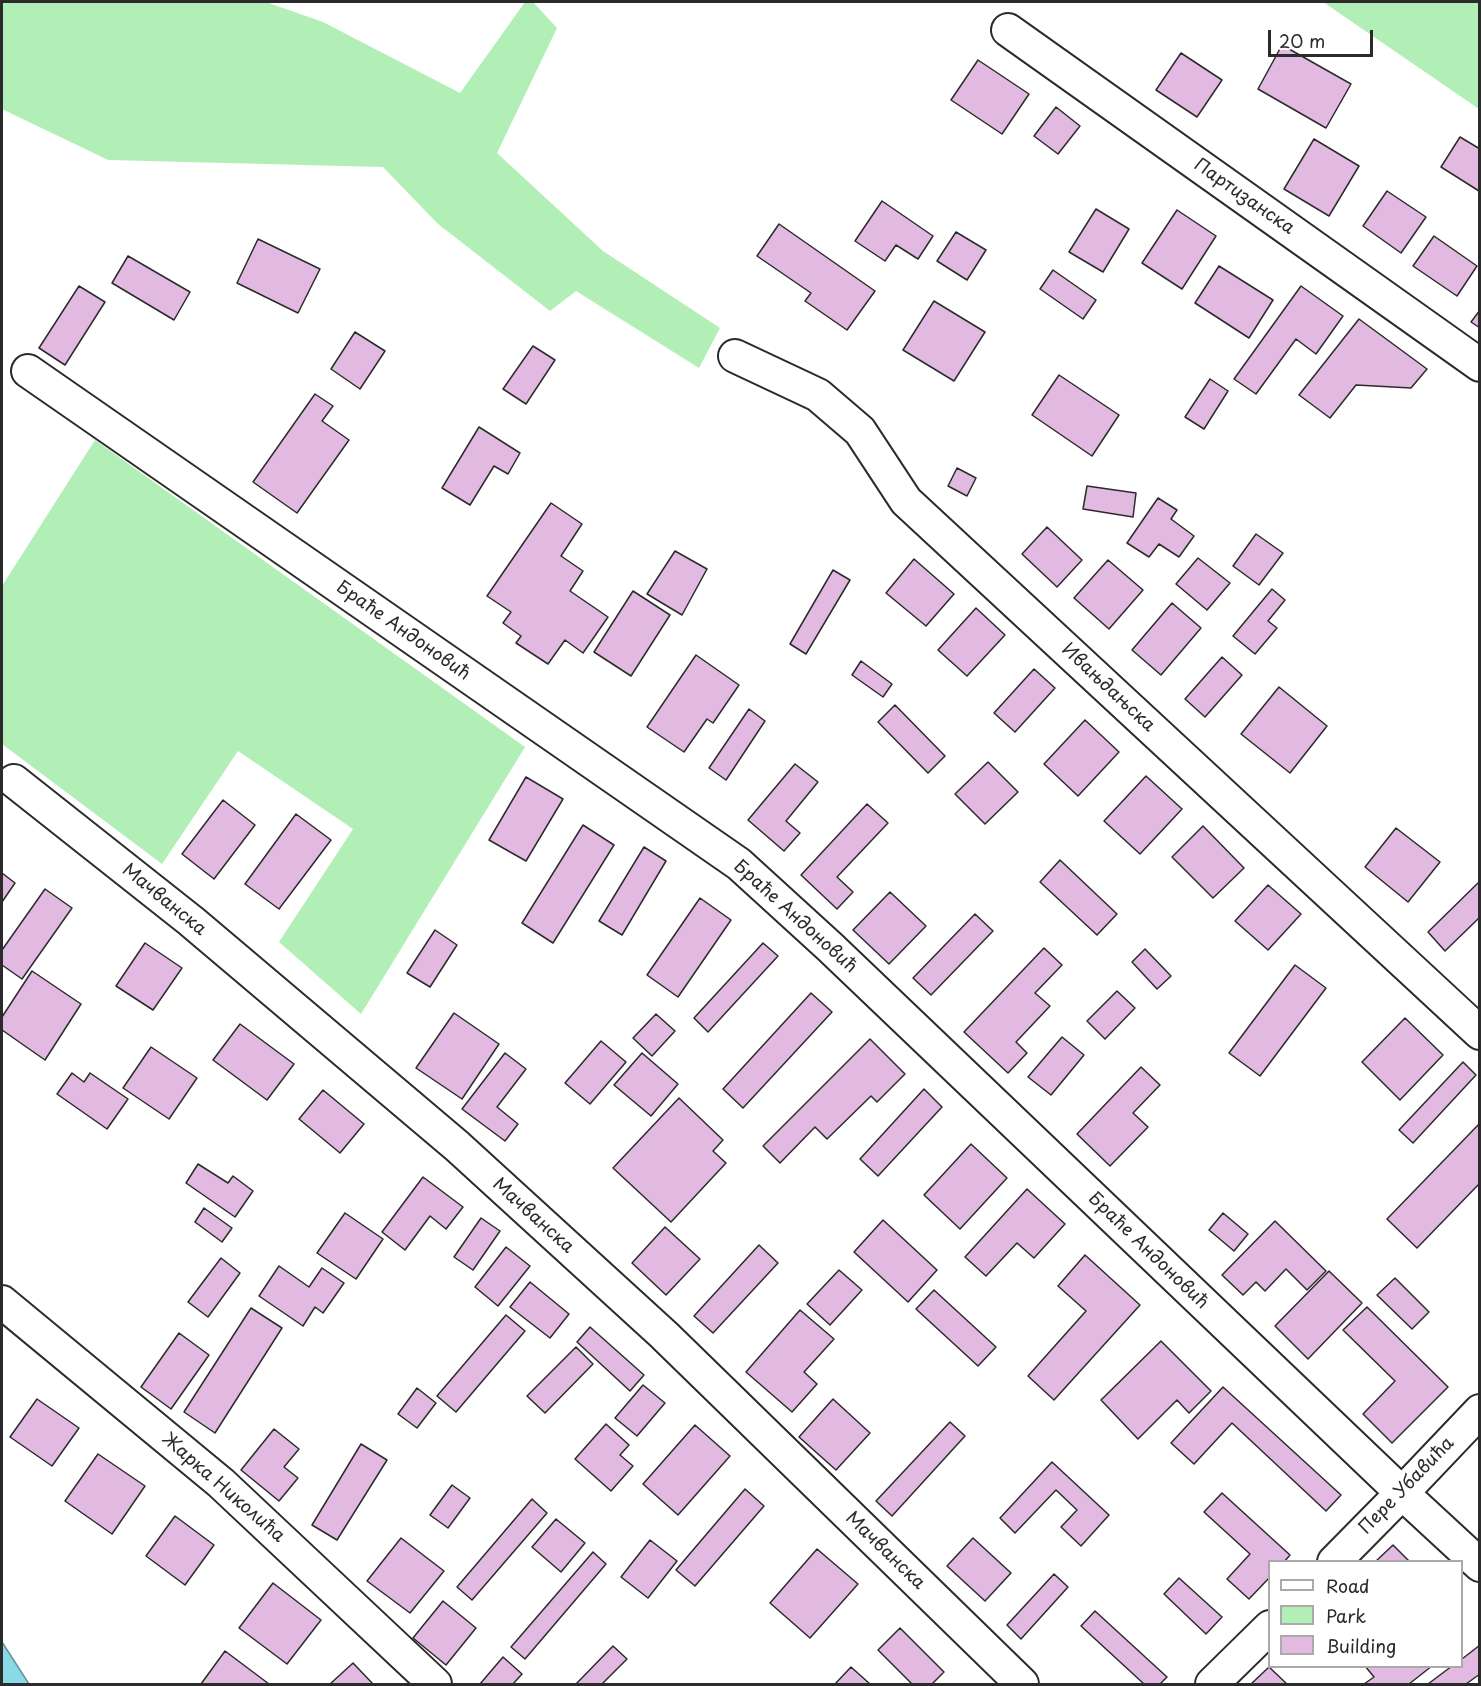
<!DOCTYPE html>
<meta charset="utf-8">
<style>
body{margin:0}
#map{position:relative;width:1481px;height:1686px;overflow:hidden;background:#fff;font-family:"Playpen Sans",sans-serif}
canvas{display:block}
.frame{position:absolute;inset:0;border:3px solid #2b2b2b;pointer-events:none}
.legend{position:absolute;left:1268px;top:1560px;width:195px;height:108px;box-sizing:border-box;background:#fff;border:2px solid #aaa;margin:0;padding:8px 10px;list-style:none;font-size:18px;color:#2b2b2b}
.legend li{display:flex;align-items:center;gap:12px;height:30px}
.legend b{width:30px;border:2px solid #aaa}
.scale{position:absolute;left:1268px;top:30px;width:105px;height:27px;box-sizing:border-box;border:3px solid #2b2b2b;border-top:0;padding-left:8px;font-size:18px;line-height:21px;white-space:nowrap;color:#2b2b2b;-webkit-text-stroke:4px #fff;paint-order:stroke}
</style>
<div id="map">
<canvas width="1481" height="1686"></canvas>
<div class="frame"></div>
<ul class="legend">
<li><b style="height:8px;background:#fff"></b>Road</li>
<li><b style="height:16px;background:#b2efb6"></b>Park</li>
<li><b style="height:16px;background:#e2b9e0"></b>Building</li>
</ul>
<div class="scale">20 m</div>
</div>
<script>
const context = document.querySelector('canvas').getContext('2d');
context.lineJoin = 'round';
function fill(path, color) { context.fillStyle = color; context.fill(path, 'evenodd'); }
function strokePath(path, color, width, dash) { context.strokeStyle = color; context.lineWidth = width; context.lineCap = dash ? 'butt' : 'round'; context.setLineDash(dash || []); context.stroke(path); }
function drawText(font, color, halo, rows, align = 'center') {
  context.font = font + ' "Playpen Sans",sans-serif'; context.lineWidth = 4.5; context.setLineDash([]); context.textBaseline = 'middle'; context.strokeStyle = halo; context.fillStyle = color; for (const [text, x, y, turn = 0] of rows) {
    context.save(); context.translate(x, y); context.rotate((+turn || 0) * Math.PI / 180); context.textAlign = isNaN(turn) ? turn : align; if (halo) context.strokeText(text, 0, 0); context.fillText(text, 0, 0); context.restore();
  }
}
fill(new Path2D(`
 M2,2h264l57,20 137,71 65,-91h8l24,26 -60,125 106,98 117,77 -21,40 -123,-77 -26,20 -112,-87 -55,-57 -275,-7 -106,-51z
 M1323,2h156v107z
 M95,440l430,307 -164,267 -82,-72 74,-113 -115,-78 -76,113 -160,-120v-158z`), '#b2efb6');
const water = new Path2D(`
 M2,1642l27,42h-27z`);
fill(water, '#8ad9e6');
strokePath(water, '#64939b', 1.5);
const building = new Path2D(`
 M1282,45l69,39 -25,44 -68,-39z
 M1181,53l41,27 -25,37 -41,-27z
 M978,60l51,34 -27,40 -51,-34z
 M1056,107l24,19 -22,28 -24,-18z
 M1460,137l20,12 -1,42 -38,-24z
 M1314,139l45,27 -30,50 -45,-27z
 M1387,191l39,26 -25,36 -38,-27z
 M882,201l51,35 -15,23 -22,-14 -11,16 -30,-20z
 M1096,209l33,20 -26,43 -34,-20z
 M1177,210l39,26 -34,53 -40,-26z
 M779,224l96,67 -28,39 -42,-29 6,-8 -54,-37z
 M956,232l30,18 -19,30 -30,-19z
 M1434,236l43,30 -20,30 -44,-30z
 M258,239l62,30 -22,44 -61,-30z
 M128,256l62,36 -16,28 -62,-37z
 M1219,266l54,34 -24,38 -54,-35z
 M1053,270l43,30 -13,19 -43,-30z
 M79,286l26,16 -40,63 -26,-17z
 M1301,286l42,30 -27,38 -20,-15 -40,55 -22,-15z
 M934,301l51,31 -31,49 -51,-31z
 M1480,310v18l-9,-6z
 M1359,319l68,50 -16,19 -55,-3 -26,33 -31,-23z
 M355,332l30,19 -25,38 -29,-20z
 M533,346l22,14 -29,44 -23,-15z
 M1059,375l60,40 -27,41 -60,-41z
 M1210,379l18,12 -24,38 -19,-12z
 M315,394l18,12 -11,15 27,19 -52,73 -44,-31z
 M479,427l41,26 -12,21 -14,-8 -24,39 -28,-17z
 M957,468l19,10 -9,18 -19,-10z
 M1087,486l49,7 -3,24 -50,-8z
 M1158,498l19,12 -6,9 23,17 -15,21 -20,-13 -10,13 -22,-14z
 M551,503l31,21 -21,32 22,15 -13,20 38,26 -25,36 -18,-13 -17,24 -32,-21 5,-7 -18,-13 8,-11 -24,-16z
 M1047,527l35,33 -25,27 -35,-33z
 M1256,534l27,19 -24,32 -26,-19z
 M675,551l32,18 -25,46 -35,-21z
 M1198,558l32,25 -23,27 -31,-26z
 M914,559l40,35 -28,32 -40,-33z
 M1108,560l35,30 -34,39 -35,-31z
 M833,570l17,10 -44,74 -16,-10z
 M1272,589l13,11 -17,21 9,7 -22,26 -22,-18z
 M633,591l37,24 -39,61 -37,-24z
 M1172,603l29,25 -40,47 -29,-25z
 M976,608l29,27 -38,41 -29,-26z
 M696,655l43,30 -26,38 -6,-4 -23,33 -37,-25z
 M1222,657l20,18 -37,42 -20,-18z
 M861,661l31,23 -9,13 -31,-22z
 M1034,669l21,19 -40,44 -21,-19z
 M1279,687l48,39 -37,47 -49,-39z
 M895,705l50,51 -17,17 -50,-51z
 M749,709l16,12 -39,59 -17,-12z
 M1085,720l34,32 -41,44 -34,-32z
 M988,762l30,30 -33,32 -30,-30z
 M795,764l23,18 -32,39 14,12 -16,18 -36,-31z
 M1146,776l36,33 -42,45 -36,-33z
 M526,777l37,22 -37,62 -37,-21z
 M223,800l32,25 -41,54 -32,-25z
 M867,804l21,19 -51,54 16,15 -16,17 -36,-34z
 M296,814l35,26 -52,69 -34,-25z
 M583,825l31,20 -61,98 -31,-20z
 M1203,826l41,42 -31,30 -41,-41z
 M1396,828l44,34 -32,40 -43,-35z
 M644,847l22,14 -44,74 -23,-14z
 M1060,860l57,54 -20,21 -57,-53z
 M2,873l13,10 -13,19z
 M1480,881v36l-35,34 -17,-19z
 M1268,885l33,29 -33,36 -33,-29z
 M45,889l27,19 -50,71 -20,-14v-15z
 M890,892l36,34 -37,38 -36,-34z
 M700,898l31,22 -53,77 -31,-22z
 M975,914l18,17 -62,64 -18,-17z
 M435,930l22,15 -27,42 -23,-14z
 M145,943l37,25 -29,42 -37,-24z
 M763,943l15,13 -70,76 -14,-14z
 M1044,948l18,17 -27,28 15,13 -34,36 11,11 -19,20 -44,-41z
 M1145,949l26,27 -14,13 -25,-27z
 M1295,965l31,23 -66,88 -31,-23z
 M32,971l49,33 -36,56 -43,-30v-13z
 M1117,991l18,17 -30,31 -18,-18z
 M811,993l21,19 -89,96 -20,-19z
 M454,1013l45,31 -37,55 -46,-31z
 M656,1014l19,17 -23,25 -19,-18z
 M1405,1018l38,37 -43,45 -38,-38z
 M240,1024l54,40 -27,36 -54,-40z
 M1062,1037l22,18 -33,40 -23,-18z
 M870,1039l35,35 -28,28 -6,-6 -44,43 -12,-12 -35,36 -17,-17z
 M601,1041l25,21 -36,42 -25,-21z
 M151,1047l46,31 -28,41 -46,-31z
 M505,1053l21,16 -29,38 21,17 -13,17 -43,-32z
 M642,1053l36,31 -27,32 -37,-31z
 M1463,1062l13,13 -63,68 -14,-13z
 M1141,1067l19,18 -27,28 15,14 -38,39 -33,-32z
 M72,1073l12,9 6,-9 38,26 -21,30 -50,-35z
 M924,1089l18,18 -64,69 -18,-17z
 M323,1090l41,34 -24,29 -41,-34z
 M679,1098l44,42 -10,11 13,12 -55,59 -58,-54z
 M1480,1123v60l-63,65 -30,-29z
 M971,1144l36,34 -47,51 -36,-34z
 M198,1164l30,19 5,-7 20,15 -18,26 -49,-34z
 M423,1177l40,30 -17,22 -16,-13 -25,34 -23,-18z
 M1027,1189l38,35 -31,34 -17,-15 -31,33 -21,-19z
 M204,1208l28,20 -10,14 -27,-20z
 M345,1213l38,26 -27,40 -39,-26z
 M1223,1213l25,21 -14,17 -25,-21z
 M481,1218l19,13 -27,39 -19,-13z
 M883,1220l54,50 -29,32 -54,-50z
 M1275,1221l51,50 -19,19 -21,-21 -21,22 -9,-9 -13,13 -21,-20z
 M665,1227l35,32 -34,36 -34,-32z
 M759,1245l19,18 -65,70 -19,-17z
 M506,1247l24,19 -32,40 -23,-19z
 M1085,1255l55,50 -86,95 -26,-24 58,-65 -28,-25z
 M221,1258l19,15 -32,44 -20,-15z
 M279,1266l30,21 13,-19 22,15 -21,30 -8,-6 -12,19 -44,-30z
 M839,1270l23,20 -32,35 -23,-21z
 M1329,1271l33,32 -54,56 -33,-33z
 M1395,1278l34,34 -17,17 -35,-34z
 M530,1282l39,32 -19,24 -40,-31z
 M934,1290l62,57 -18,19 -62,-57z
 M1367,1307l81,80 -56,56 -29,-29 32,-33 -52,-51z
 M251,1308l31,20 -67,105 -31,-21z
 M800,1310l34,29 -30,33 13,12 -25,28 -46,-40z
 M506,1315l19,16 -69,81 -19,-16z
 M590,1327l54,48 -14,16 -53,-49z
 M179,1333l30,22 -38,54 -30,-22z
 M1161,1341l50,50 -22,22 -12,-13 -39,39 -37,-39z
 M576,1347l17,17 -48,49 -18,-17z
 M643,1385l22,18 -28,33 -22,-18z
 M1223,1387l118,108 -15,16 -94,-88 -38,41 -23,-21z
 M417,1388l19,15 -19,25 -19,-14z
 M37,1399l42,29 -27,38 -42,-29z
 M833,1399l37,34 -34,37 -37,-33z
 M950,1422l15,14 -73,80 -16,-15z
 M606,1424l23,21 -9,10 13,11 -22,25 -36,-32z
 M695,1425l35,31 -52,59 -35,-31z
 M274,1429l25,20 -15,18 14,11 -19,23 -38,-31z
 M361,1444l26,16 -50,80 -25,-15z
 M98,1454l47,32 -33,48 -47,-33z
 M1052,1462l57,53 -28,31 -20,-19 16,-17 -21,-20 -41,43 -15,-15z
 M452,1485l18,13 -22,30 -18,-13z
 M745,1489l19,17 -69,80 -19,-16z
 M1222,1493l68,62 -6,7h-14v15l-21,22 -22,-20 23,-25 -46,-42z
 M532,1499l15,14 -75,87 -15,-13z
 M175,1516l39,29 -29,40 -39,-29z
 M556,1519l29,24 -24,29 -29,-25z
 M401,1538l43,33 -34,42 -43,-32z
 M973,1538l38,35 -26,28 -38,-35z
 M650,1540l27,21 -29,37 -27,-21z
 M1393,1545l17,17h-35z
 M817,1549l41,35 -48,54 -40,-35z
 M593,1552l13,12 -81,95 -14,-12z
 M1054,1574l14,13 -47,52 -14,-14z
 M1179,1578l43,39 -16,17 -42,-40z
 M273,1583l48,37 -34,44 -48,-36z
 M443,1601l33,27 -30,37 -33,-27z
 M1095,1611l72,66 -7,7h-16l-63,-58z
 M900,1628l44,44 -12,12h-20l-34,-34z
 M1480,1645v29l-14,10h-38l24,-18h10v-7z
 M613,1646l14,13 -25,25h-26z
 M225,1651l44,33h-68z
 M503,1657l19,17 -9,10h-33z
 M353,1663l20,21h-43z
 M1365,1666h67l-23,18h-45l10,-7z
 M851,1667l19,17h-35z
 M1269,1667l18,17h-36z`);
fill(building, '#e2b9e0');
strokePath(building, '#2b2b2b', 1.5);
const minor = new Path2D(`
 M1008,30l472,335
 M735,356l83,39 42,36 46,70 574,532
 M28,371l711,493 91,83 572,546 78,72
 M14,781l177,140 266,225 207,189 358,349
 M2,1302l219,181 214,201
 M1334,1562l68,-69 78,-82
 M1212,1684l58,-57`);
strokePath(minor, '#2b2b2b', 36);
strokePath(minor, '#fff', 32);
drawText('18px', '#2b2b2b', '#fff', [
 ["Партизанска",1244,197,35],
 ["Браће Андоновић",403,631,35],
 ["Ивањдањска",1108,688,43],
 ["Мачванска",164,900,39],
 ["Браће Андоновић",795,917,42],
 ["Мачванска",533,1216,42],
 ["Браће Андоновић",1148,1251,44],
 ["Пере Убавића",1407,1486,-46],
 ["Жарка Николића",223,1488,41],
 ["Мачванска",885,1551,44]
]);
</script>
